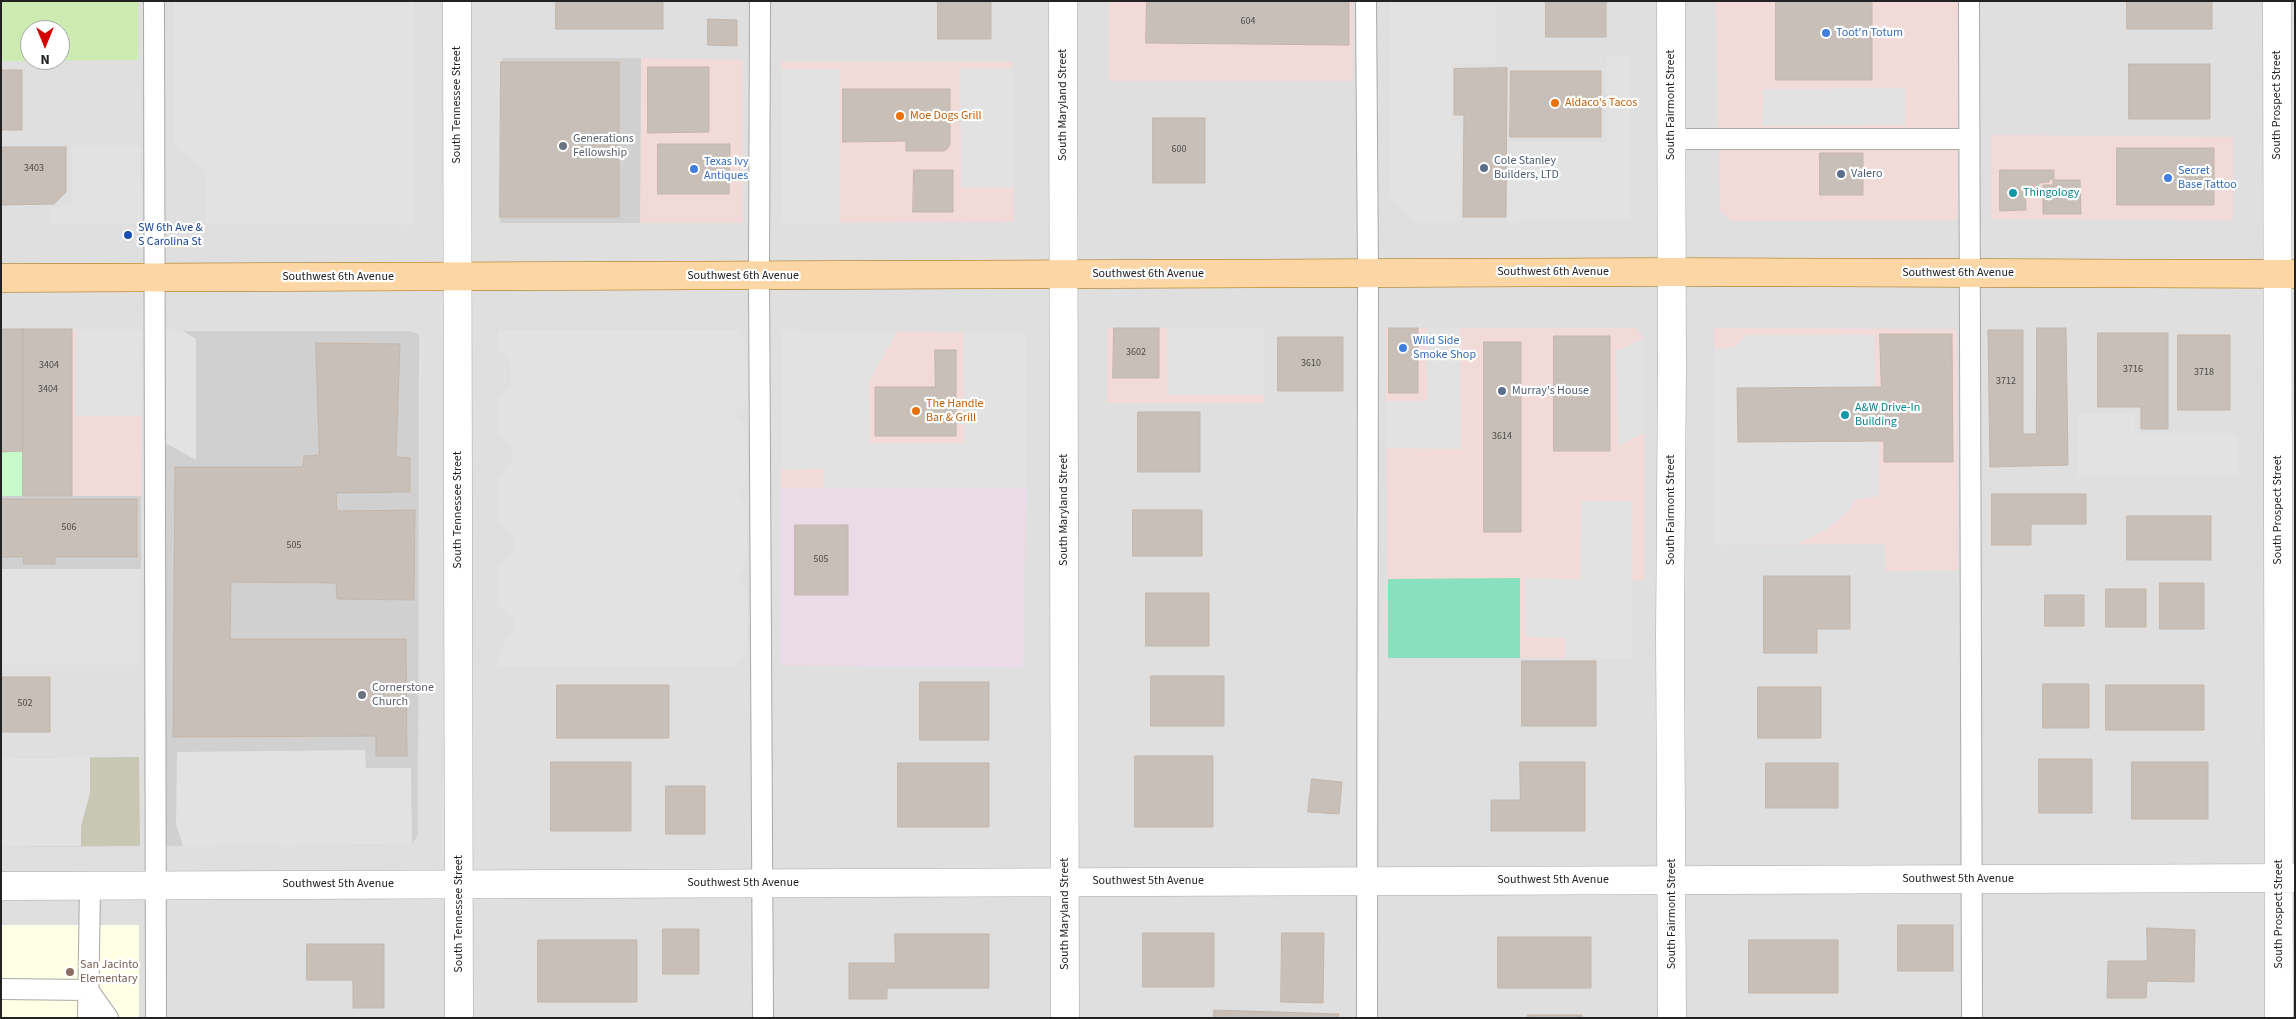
<!DOCTYPE html>
<style>
body{margin:0}
#map{position:relative;width:2296px;height:1019px;overflow:hidden;background:#f2efe9;font-family:"Source Sans 3",sans-serif}
canvas{display:block}
.frame{position:absolute;inset:0;border:2px solid #222;pointer-events:none}
.north{position:absolute;left:20px;top:20px;width:50px;height:50px;box-sizing:border-box;background:#fff;border:1px solid #a7a7a7;border-radius:50%;rotate:180deg;font-size:14px;font-weight:700;line-height:20px;text-align:center;color:#222}
.north::after{content:'';display:block;margin:auto;width:18px;height:22px;background:#d40000;clip-path:polygon(50% 0,100% 100%,50% 72%,0 100%)}
</style>
<div id="map">
<canvas width="2296" height="1019"></canvas>
<div class="frame"></div>
<div class="north">N</div>
</div>
<script>
const context = document.querySelector('canvas').getContext('2d');
context.lineJoin = 'round';
function fill(path, color) { context.fillStyle = color; context.fill(path, 'evenodd'); }
function strokePath(path, color, width, dash) { context.strokeStyle = color; context.lineWidth = width; context.lineCap = dash ? 'butt' : 'round'; context.setLineDash(dash || []); context.stroke(path); }
function drawText(font, color, halo, rows, align = 'center') {
  context.font = font + ' "Source Sans 3",sans-serif'; context.lineWidth = 4.5; context.setLineDash([]); context.textBaseline = 'middle'; context.strokeStyle = halo; context.fillStyle = color; for (const [text, x, y, turn = 0] of rows) {
    context.save(); context.translate(x, y); context.rotate((+turn || 0) * Math.PI / 180); context.textAlign = isNaN(turn) ? turn : align; if (halo) context.strokeText(text, 0, 0); context.fillText(text, 0, 0); context.restore();
  }
}
fill(new Path2D(`
 M1,1h2294v1017h-2294zM30,30h30v30h-30z`), '#e0dfdf');
fill(new Path2D(`
 M1109,1h244v80h-244z
 M1716,1h242l-1,219 -226,1 -11,-10z
 M641,58l102,2v163h-103z
 M781,62h232l1,160 -233,1z
 M1991,135l242,2v83l-242,-1z
 M1107,328h157v75h-157z
 M1385,328h251l8,10v242h-13l1,78h-244z
 M1714,328l242,1 2,241 -72,1 -1,-27 -170,1z
 M1,329l140,1v166h-118l-22,-44z
 M781,331l244,2 1,155h-245z`), '#f2dad9');
fill(new Path2D(`
 M781,488h245l-3,179 -242,-2z`), '#ebdbe8');
fill(new Path2D(`
 M1,925h138v93h-138z`), '#ffffe5');
fill(new Path2D(`
 M502,58h139l-1,165h-140z
 M166,331h245l8,4 -1,500 -6,9 -246,2z
 M1,452l22,44h118v73h-140z`), '#d0d0d0');
fill(new Path2D(`
 M139,757l1,89 -139,1v-89z`), '#c7c7b4');
fill(new Path2D(`
 M1,1h137v59l-137,1zM30,30h30v30h-30z`), '#cdebb0');
fill(new Path2D(`
 M23,451v45h-22v-44z`), '#c8facc');
fill(new Path2D(`
 M1520,578v80h-132v-79z`), '#88e0be');
fill(new Path2D(`
 M174,1h240l-1,224 -207,-1 1,-53 -34,-27z
 M1390,1h106v63h-45v57h10v100l-47,1 -24,-26z
 M1607,56h23v164l-124,1 1,-79h100z
 M960,68h53l1,120h-53z
 M781,69h59v154h-59z
 M1905,88v37l-143,1 1,-37z
 M72,147h68l1,77 -91,1 1,-18 21,-1z
 M1167,328h97v67h-96z
 M1426,328h34l1,121 -75,-1 -1,-47h42z
 M76,329l65,1v86h-66z
 M498,330h238l11,14v56l-13,15 13,13v52l-11,14 11,12v59l-10,14 10,12v60l-11,15h-237v-16l16,-20 -1,-11 -15,-12 -1,-38 17,-19 -1,-12 -16,-19v-42l14,-16v-15l-14,-10v-37l13,-16v-20l-13,-14z
 M166,331h17l13,8v121l-30,-17z
 M781,331l116,1 -28,49 1,62h94l-1,-111 62,1 1,155h-202v-19l-43,1z
 M1747,335h127l1,58 4,43v60l-24,4 -6,10 -20,18 -31,16 -83,1 -1,-196 21,-2z
 M1644,338v95l-26,13 -2,-95z
 M2078,414h57v21h102v40l-159,2z
 M1581,501h51v157h-67v-20l-39,-1 -1,-59 55,1z
 M1,569h140l-2,96h-138z
 M365,750l1,18h45l1,76 -229,2 -7,-22 1,-72z
 M90,757v36l-9,33v20l-80,1v-89z`), '#e2e2e2');
const building = new Path2D(`
 M556,1h107v28h-107z
 M938,1h53v38h-53z
 M1147,1h202v44l-203,-2z
 M1546,1h60v36h-60z
 M1776,1h96v79h-96z
 M2127,1h85v28h-85z
 M708,19l29,1v26l-29,-1z
 M501,62h118v155h-119z
 M2129,64h81v55h-81z
 M648,67h61v65l-61,1z
 M1507,68l-1,149h-43l1,-102h-10v-46z
 M1,70h21v60h-21z
 M1511,71h90v66h-91z
 M843,89h107v55l-2,4 -4,3h-38v-10l-63,1z
 M1153,118h52v65h-52z
 M658,144h72l-1,50h-71z
 M1,147h65v45l-12,12 -53,1z
 M2117,148h97v57h-97z
 M1820,153h43v42h-43z
 M914,170h39v42h-40z
 M2000,170h54v9h-5v3l-11,1 1,4h-14l1,23 -26,1z
 M2053,180h27l1,34h-38v-29h10z
 M1114,328h45v50h-46z
 M1389,328h29v65h-29z
 M2037,328h29l2,137 -78,2 -2,-137h35v104h13z
 M1,329h22v122l-22,1z
 M23,329h49v167h-49z
 M2098,333h70v96h-27v-22h-43z
 M1880,334h72l1,128h-69v-21l-146,1 -1,-54 144,-1z
 M2178,335h52v75h-52z
 M1554,336h56v115h-56z
 M1278,337h65v54h-65z
 M1484,342h37v190h-37z
 M316,343l84,1 -4,113 14,1v34l-74,1 1,18 78,-1 -1,90 -77,-1 -1,-16 -105,-1 -1,57h176l1,117h-31v-20l-203,1 2,-270h128l1,-11 15,-1z
 M935,350h21v86h-81v-49h60z
 M1138,412h62v60h-62z
 M1992,494h94v30h-55v21h-39z
 M1,499h136v58h-82v7h-32l1,-7h-23z
 M1133,510h69v46h-69z
 M2127,516h84v44h-84z
 M795,525h53v70h-53z
 M1764,576h86v53h-33v24h-53z
 M2160,583h44v46h-44z
 M2106,589h40v38h-40z
 M1146,593h63v53h-63z
 M2045,595h39v31h-39z
 M1522,661h74v65h-74z
 M1151,676h73v50h-73z
 M1,677h49v55h-49z
 M920,682h69v58h-69z
 M2043,684h46v44h-46z
 M557,685h112v53h-112z
 M2106,685h98v45h-98z
 M1758,687h63v51h-63z
 M1135,756h78v71h-78z
 M2039,759h53v54h-53z
 M551,762h80v69h-80z
 M1520,762h65v69h-94v-31h29z
 M2132,762h76v57h-76z
 M898,763h91v64h-91z
 M1766,763h72v45h-72z
 M1312,779l30,3 -3,32 -31,-2z
 M666,786h39v48h-39z
 M1898,925h55v46h-55z
 M2147,928l48,2 -1,52 -47,-1 -1,17h-39l1,-37h39z
 M663,929h36v45h-36z
 M1143,933h71v54h-71z
 M1282,933h42l-1,70 -42,-1z
 M895,934h94v54h-102v11h-38v-36h46z
 M1498,937h93v51h-93z
 M538,940h99v62h-99z
 M1749,940h89v53h-89z
 M307,944h77v64h-31v-28h-46z
 M1214,1010l125,4 -1,4h-124z
 M1528,1015h54v3h-54z`);
fill(building, '#c7bfb8');
strokePath(building, '#c4b6ab', 1);
const service = new Path2D(`
 M154,1l2,1017
 M760,1l-1,275 4,742
 M1366,1l2,273 -1,744
 M1969,1l3,1017
 M1671,139h298
 M1,989l87,1 20,28
 M88,1018l2,-133`);
const minor = new Path2D(`
 M457,1l2,1017
 M1671,1l1,367 -2,267 2,383
 M2277,1l2,1017
 M1,886l2294,-8`);
const tertiary = new Path2D(`
 M1063,1l2,1017`);
const primary = new Path2D(`
 M1,278l1670,-6 624,2`);
strokePath(service, '#a9a9a9', 22);
strokePath(minor, '#a9a9a9', 29);
strokePath(tertiary, '#a9a9a9', 29);
strokePath(primary, '#a06b00', 29);
strokePath(service, '#fff', 20);
strokePath(minor, '#fff', 28);
strokePath(tertiary, '#fff', 28);
strokePath(primary, '#fcd6a4', 28);
for (const [x, y, r, color] of [
 [1826,33,5,"#3f7fe0"],
 [1555,103,5,"#e8710a"],
 [900,116,5,"#e8710a"],
 [563,146,5,"#6b7280"],
 [1484,168,5,"#5c6f8a"],
 [694,169,5,"#3f7fe0"],
 [1841,174,5,"#5c6f8a"],
 [2168,178,5,"#3f7fe0"],
 [2013,193,5,"#0f9aa8"],
 [128,235,5,"#1a4fb4"],
 [1403,348,5,"#3f7fe0"],
 [1502,391,5,"#5c6f8a"],
 [916,411,5,"#e8710a"],
 [1845,415,5,"#0f9aa8"],
 [362,695,5,"#6b7280"],
 [70,972,5,"#8d6e63"]
]) { const dot = new Path2D(); dot.arc(x, y, r, 0, 2 * Math.PI); context.fillStyle = color; context.fill(dot); strokePath(dot, '#fff', 2); }
drawText('10px', '#4b4948', null, [
 ["604",1248,22],
 ["600",1179,150],
 ["3403",34,169],
 ["3602",1136,353],
 ["3610",1311,364],
 ["3404",49,366],
 ["3716",2133,370],
 ["3718",2204,373],
 ["3712",2006,382],
 ["3404",48,390],
 ["3614",1502,437],
 ["506",69,528],
 ["505",294,546],
 ["505",821,560],
 ["502",25,704]
]);
drawText('12px', '#366cbe', '#fff', [
 ["Toot'n Totum",1836,33],
 ["Texas Ivy",704,162],
 ["Antiques",704,176],
 ["Secret",2178,171],
 ["Base Tattoo",2178,185],
 ["Wild Side",1413,341],
 ["Smoke Shop",1413,355]
], 'left');
drawText('12px', '#c56008', '#fff', [
 ["Aldaco's Tacos",1565,103],
 ["Moe Dogs Grill",910,116],
 ["The Handle",926,404],
 ["Bar & Grill",926,418]
], 'left');
drawText('12px', '#222', '#fff', [
 ["South Tennessee Street",457,105,-90],
 ["South Maryland Street",1063,105,-90],
 ["South Fairmont Street",1671,105,-90],
 ["South Prospect Street",2277,105,-90],
 ["Southwest 6th Avenue",1553,272],
 ["Southwest 6th Avenue",1958,273],
 ["Southwest 6th Avenue",1148,274],
 ["Southwest 6th Avenue",743,276],
 ["Southwest 6th Avenue",338,277],
 ["South Tennessee Street",458,510,-90],
 ["South Maryland Street",1064,510,-90],
 ["South Fairmont Street",1671,510,-90],
 ["South Prospect Street",2278,510,-90],
 ["Southwest 5th Avenue",1958,879],
 ["Southwest 5th Avenue",1553,880],
 ["Southwest 5th Avenue",1148,881],
 ["Southwest 5th Avenue",743,883],
 ["Southwest 5th Avenue",338,884],
 ["South Tennessee Street",459,914,-90],
 ["South Maryland Street",1065,914,-90],
 ["South Fairmont Street",1672,914,-90],
 ["South Prospect Street",2279,914,-90]
]);
drawText('12px', '#5b616d', '#fff', [
 ["Generations",573,139],
 ["Fellowship",573,153],
 ["Cornerstone",372,688],
 ["Church",372,702]
], 'left');
drawText('12px', '#4e5e75', '#fff', [
 ["Cole Stanley",1494,161],
 ["Builders, LTD",1494,175],
 ["Valero",1851,174],
 ["Murray's House",1512,391]
], 'left');
drawText('12px', '#0d838f', '#fff', [
 ["Thingology",2023,193],
 ["A&W Drive-In",1855,408],
 ["Building",1855,422]
], 'left');
drawText('12px', '#164399', '#fff', [
 ["SW 6th Ave &",138,228],
 ["S Carolina St",138,242]
], 'left');
drawText('12px', '#785e54', '#fff', [
 ["San Jacinto",80,965],
 ["Elementary",80,979]
], 'left');
</script>
